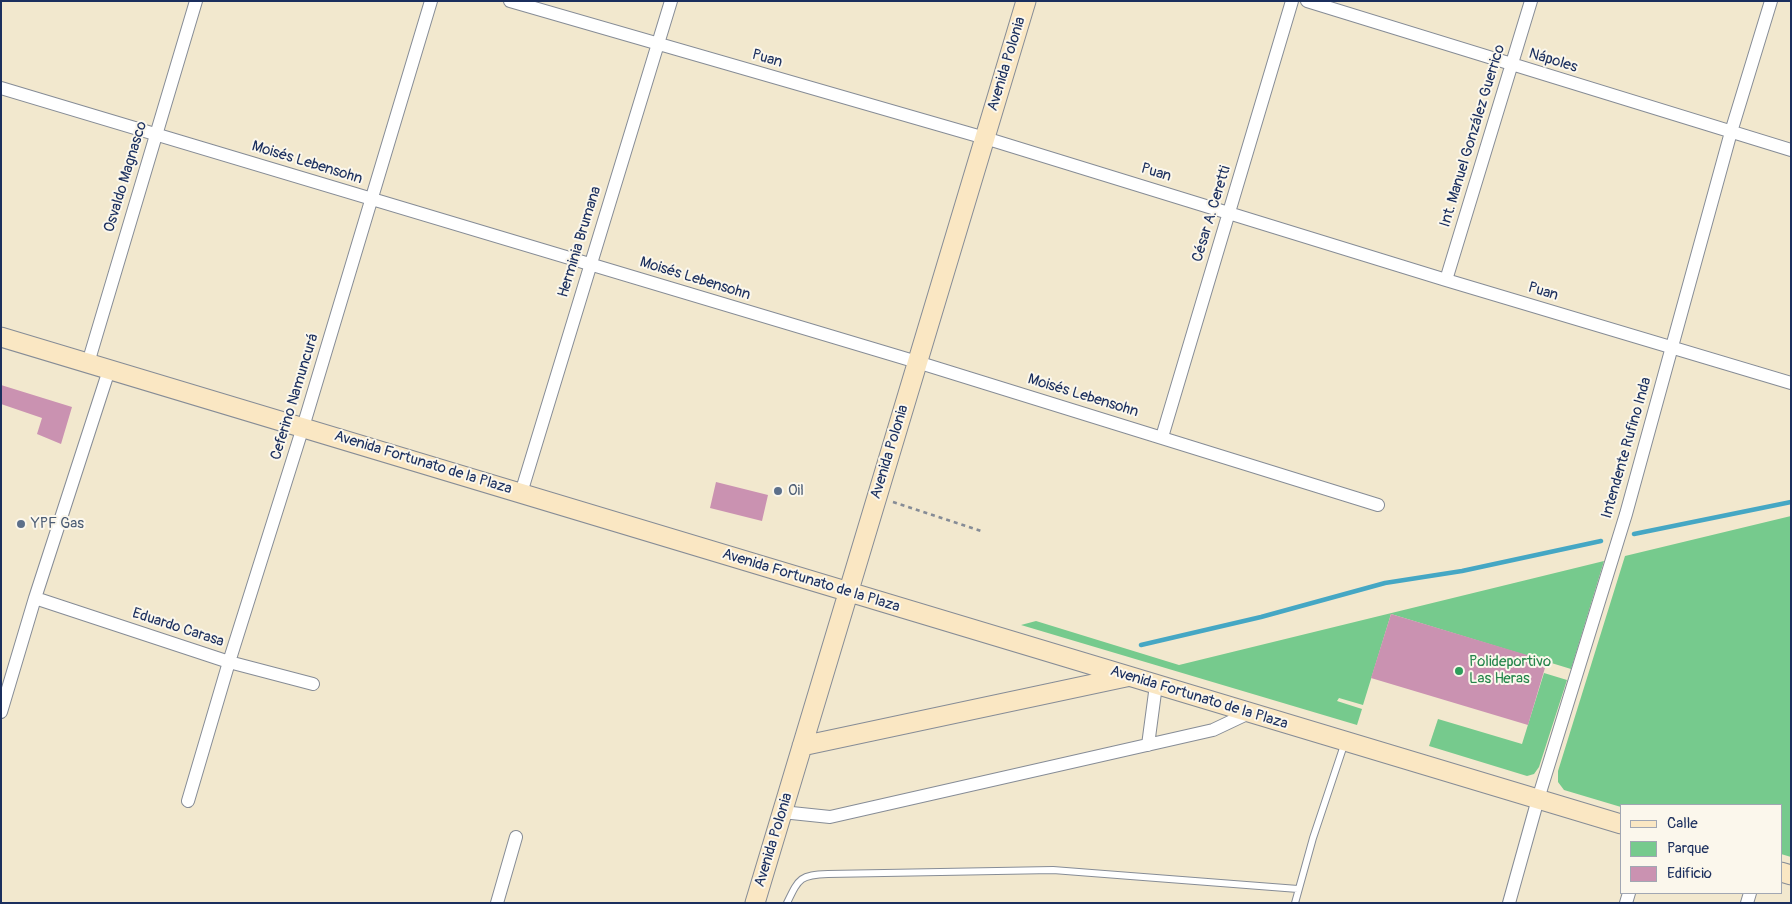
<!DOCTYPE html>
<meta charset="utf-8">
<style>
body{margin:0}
#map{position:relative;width:1792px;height:904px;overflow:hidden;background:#f2e8ce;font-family:Pangolin,sans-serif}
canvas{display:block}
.frame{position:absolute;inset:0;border:2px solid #1b2f5e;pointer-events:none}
.legend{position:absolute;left:1620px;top:804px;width:162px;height:90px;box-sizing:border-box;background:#fbf7ec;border:1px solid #a1a7b3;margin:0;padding:6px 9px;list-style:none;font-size:15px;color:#1b2f5e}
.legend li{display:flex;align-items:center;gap:10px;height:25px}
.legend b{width:25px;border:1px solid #a1a7b3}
</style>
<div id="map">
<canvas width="1792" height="904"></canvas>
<div class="frame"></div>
<ul class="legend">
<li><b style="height:6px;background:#fae7c3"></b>Calle</li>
<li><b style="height:14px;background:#76ca8d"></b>Parque</li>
<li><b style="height:14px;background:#ca92b1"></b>Edificio</li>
</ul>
</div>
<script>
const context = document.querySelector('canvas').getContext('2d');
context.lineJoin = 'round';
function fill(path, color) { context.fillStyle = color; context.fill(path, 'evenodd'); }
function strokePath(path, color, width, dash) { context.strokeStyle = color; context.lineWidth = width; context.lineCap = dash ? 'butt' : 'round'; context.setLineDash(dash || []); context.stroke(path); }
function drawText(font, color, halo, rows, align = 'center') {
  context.font = font + ' Pangolin,sans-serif'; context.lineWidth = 4; context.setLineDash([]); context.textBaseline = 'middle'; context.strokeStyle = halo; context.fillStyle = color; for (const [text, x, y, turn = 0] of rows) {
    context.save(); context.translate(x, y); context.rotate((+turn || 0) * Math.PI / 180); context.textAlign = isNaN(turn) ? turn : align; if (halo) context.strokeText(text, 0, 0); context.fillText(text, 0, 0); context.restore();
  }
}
fill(new Path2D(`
 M1791,516v341l-10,-3v-49h-160v2l-57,-17 -6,-8v-11l67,-215z
 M1604,561l-33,108 -180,-55 -28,91 -24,-7 -2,3 25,8 -5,16 -336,-100 15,-4 143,44z
 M1544,673l23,7 -28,87 -5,7 -7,2 -98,-30 9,-27 84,25z`), '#76ca8d');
strokePath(new Path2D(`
 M1634,534l157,-32
 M1141,645l120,-28 124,-34 77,-12 139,-30`), '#45a7c4', 4.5);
fill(new Path2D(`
 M1,385l71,22 -11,37 -24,-10 5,-16 -41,-14z
 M716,482l52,13 -6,26 -52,-13z
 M1391,614l156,47 -19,64 -157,-47z`), '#ca92b1');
const lane = new Path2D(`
 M787,903c12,-25 13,-28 41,-29l225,-4 245,19
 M1295,903l18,-65 32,-96`);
const street = new Path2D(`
 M510,1l475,137 461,142 345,103
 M1307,1l484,149
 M1,88l916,274 461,143
 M1446,280l85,-279
 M88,363l108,-362
 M1162,437l130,-436
 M521,493l150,-492
 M35,598l194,64 84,22
 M1,712l34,-114 74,-228
 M1148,745l8,-60
 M188,801l41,-139 74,-235 128,-426
 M782,812l48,5 383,-87 36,-17
 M497,903l19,-66
 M1509,903l29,-104 88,-285 105,-382 40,-131
 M1626,903l3,-10
 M1747,903l3,-10`);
const secondary = new Path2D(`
 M1,337l1620,487
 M802,746l324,-69
 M1781,872l10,3
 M755,903l271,-902`);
strokePath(lane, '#868c96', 8);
strokePath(street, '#868c96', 14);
strokePath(secondary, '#868c96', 21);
strokePath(new Path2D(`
 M893,502l91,30`), '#868c96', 2.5, [4, 4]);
strokePath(lane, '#fff', 6);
strokePath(street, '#fff', 12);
strokePath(secondary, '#fae7c3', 19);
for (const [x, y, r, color] of [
 [778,491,5,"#5c6f8a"],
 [21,524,5,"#5c6f8a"],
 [1459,671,5,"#2e9e5b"]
]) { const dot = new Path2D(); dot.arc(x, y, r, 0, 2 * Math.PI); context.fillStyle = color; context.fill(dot); strokePath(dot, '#fbf7ec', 2); }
drawText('15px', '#1b2f5e', '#fbf7ec', [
 ["Puan",767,59,16],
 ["Nápoles",1553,61,17],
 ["Avenida Polonia",1007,64,-73],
 ["Int. Manuel González Guerrico",1473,136,-73],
 ["Moisés Lebensohn",307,163,17],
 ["Puan",1156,173,17],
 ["Osvaldo Magnasco",126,177,-73],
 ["César A. Ceretti",1212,214,-73],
 ["Herminia Brumana",580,242,-73],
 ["Moisés Lebensohn",695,279,17],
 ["Puan",1543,292,17],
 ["Moisés Lebensohn",1083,396,17],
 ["Ceferino Namuncurá",295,397,-73],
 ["Intendente Rufino Inda",1627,448,-74],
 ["Avenida Polonia",890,452,-73],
 ["Avenida Fortunato de la Plaza",423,463,17],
 ["Avenida Fortunato de la Plaza",811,581,17],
 ["Eduardo Carasa",178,628,18],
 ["Avenida Fortunato de la Plaza",1199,698,17],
 ["Avenida Polonia",774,840,-73]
]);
drawText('15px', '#4e5e75', '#fbf7ec', [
 ["Oil",788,491],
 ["YPF Gas",31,524]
], 'left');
drawText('15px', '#27864d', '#fbf7ec', [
 ["Polideportivo",1469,662],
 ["Las Heras",1469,679]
], 'left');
</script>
